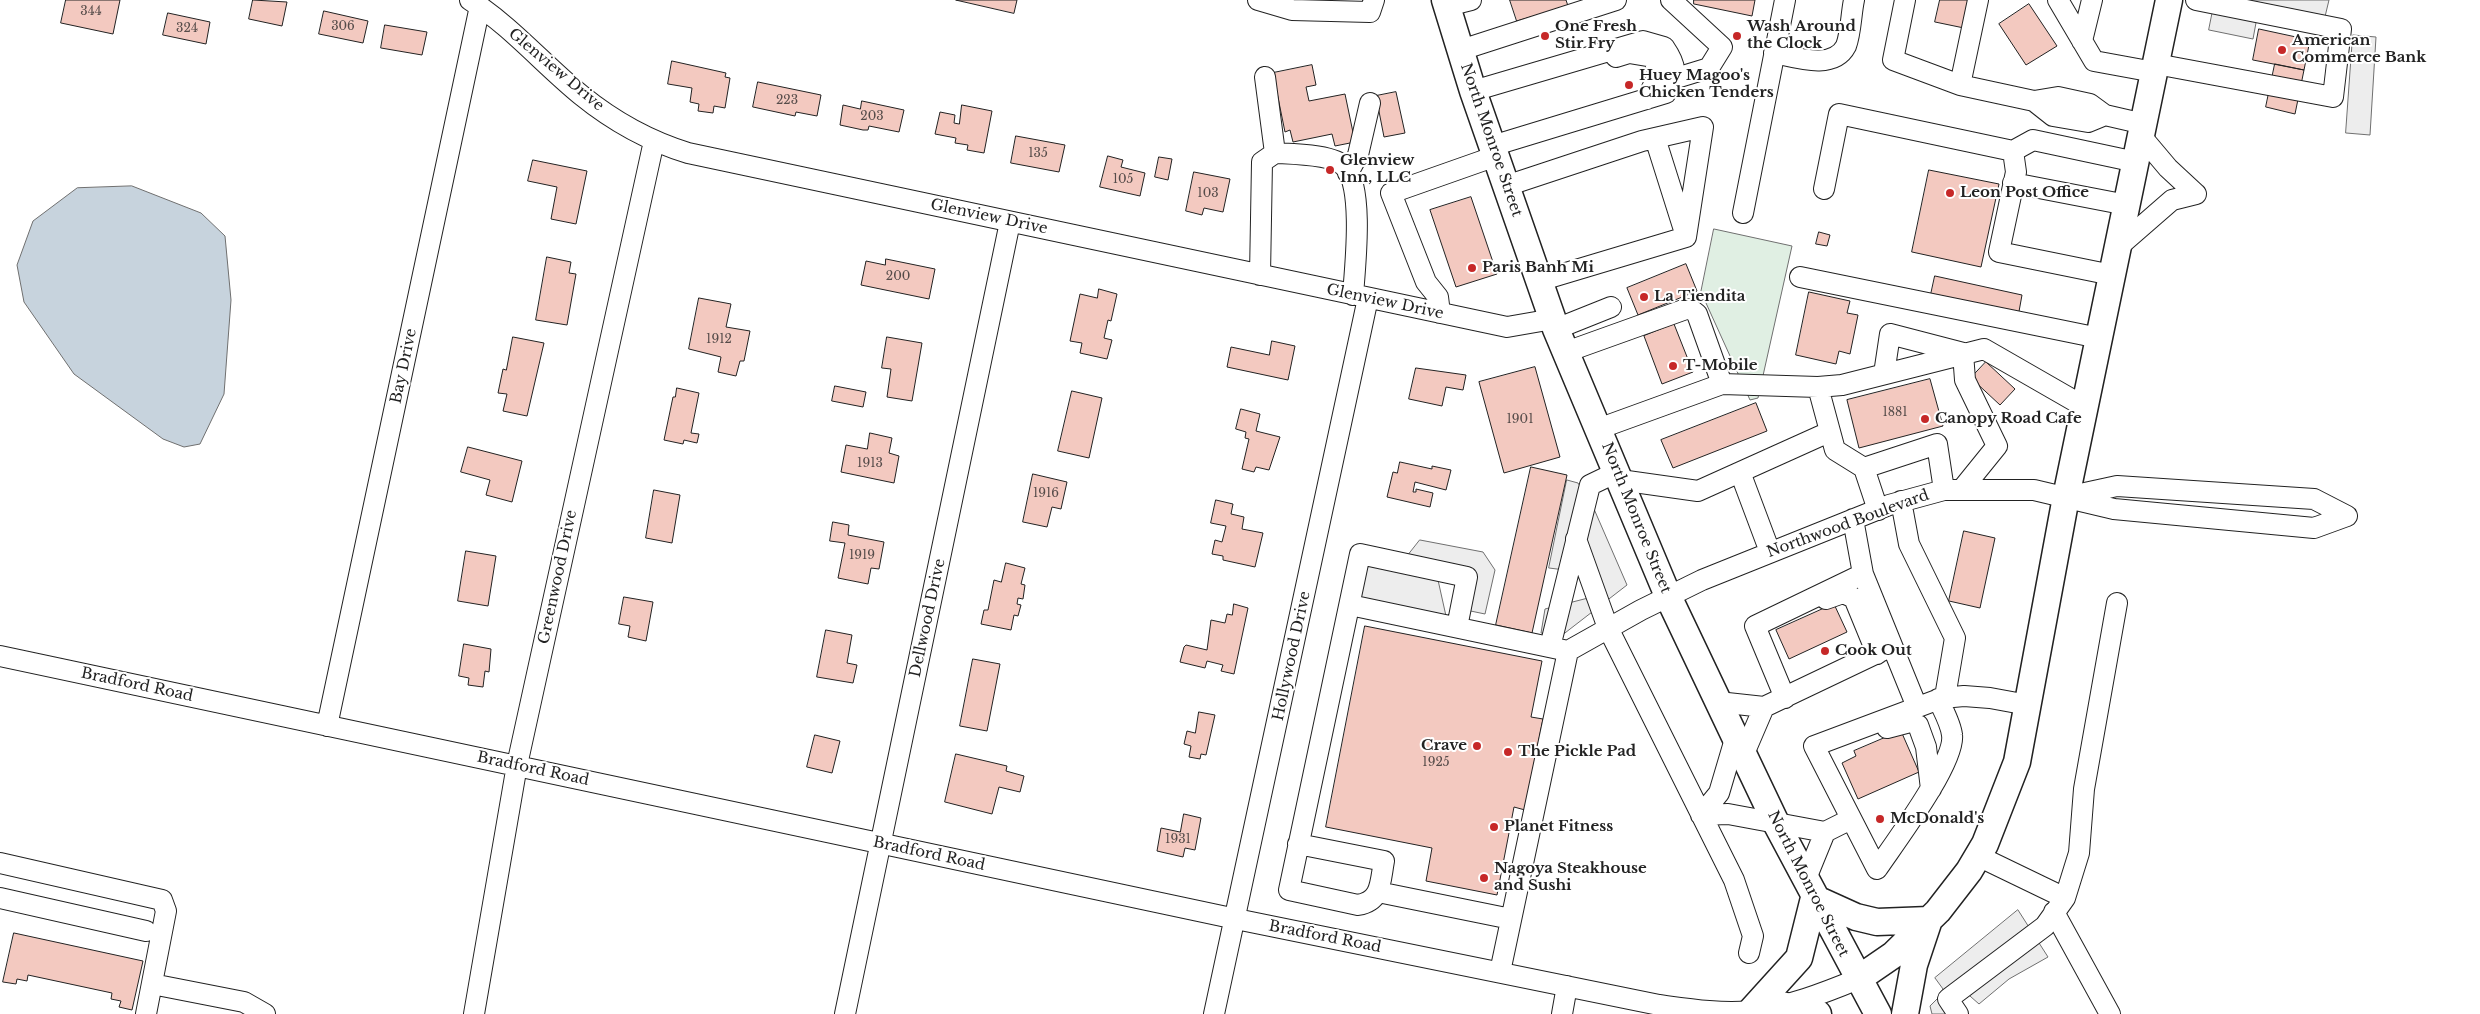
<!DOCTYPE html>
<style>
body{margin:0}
canvas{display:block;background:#fff}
</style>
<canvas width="2480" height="1014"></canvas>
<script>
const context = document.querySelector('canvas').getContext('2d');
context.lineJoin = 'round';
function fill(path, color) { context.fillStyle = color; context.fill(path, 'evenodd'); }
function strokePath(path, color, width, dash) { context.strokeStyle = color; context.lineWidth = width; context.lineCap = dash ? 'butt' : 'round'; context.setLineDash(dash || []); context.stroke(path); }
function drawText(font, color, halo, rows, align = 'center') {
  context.font = font + ' "Libre Baskerville",serif'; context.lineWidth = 4; context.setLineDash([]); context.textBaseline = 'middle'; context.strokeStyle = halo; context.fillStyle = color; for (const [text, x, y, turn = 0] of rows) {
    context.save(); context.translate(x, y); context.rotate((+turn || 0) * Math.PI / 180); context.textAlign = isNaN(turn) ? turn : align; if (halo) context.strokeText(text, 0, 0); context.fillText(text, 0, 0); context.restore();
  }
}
const green = new Path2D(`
 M1714,229l78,17 -34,152 -8,2 -49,-108z`);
fill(green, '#e0efe3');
strokePath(green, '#6f6f6f', 1);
const parking = new Path2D(`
 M2215,0h114l-6,25 -65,-13 -5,27 -44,-9z
 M2353,35l23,2 -6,98 -24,-2z
 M1567,480l11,3 16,26 33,76 -66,51 -20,-3 4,-24 51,-13 -8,-23 -39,-5z
 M1420,540l63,12 12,18 -10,44 -24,-5 6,-32 -31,-6 12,54 -98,-20 10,-51 41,9z
 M2018,910l30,47 -39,22 -30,25 -17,-15 -4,25h-26l-2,-8 11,-11 2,-6 -8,-11z`);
fill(parking, '#ededed');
strokePath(parking, '#6f6f6f', 1);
const water = new Path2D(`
 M132,186l69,27 24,23 6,64 -7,94 -24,50 -16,3 -21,-8 -89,-65 -50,-72 -7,-37 16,-44 44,-33z`);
fill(water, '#c7d3dd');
strokePath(water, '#6f6f6f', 1);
const building = new Path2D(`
 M66,0h54l-7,34 -52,-11z
 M253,0l34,2 -5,24 -33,-7z
 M956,0h61l-3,13z
 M1510,0h56l2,6 -51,15z
 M1694,0h61l-3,16 -58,-12z
 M1940,0h30l-6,28 -29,-6z
 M2029,4l28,42 -31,19 -27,-41z
 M324,11l44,10 -5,22 -44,-9z
 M168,13l42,9 -4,22 -43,-9z
 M385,25l42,7 -5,23 -41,-7z
 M2259,29l51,11 -6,30 -51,-10z
 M672,61l54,12 -1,4 5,1 -5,30 -11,-2 -1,7 -15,-2 1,-7 -9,-2 2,-14 -24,-4z
 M2275,64l29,6 -9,44 -29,-7z
 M1312,65l4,20 -10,2 3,14 36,-7 10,48 -20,4 -3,-12 -39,8 -3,-12 -5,2 -12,-59z
 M758,82l63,13 -4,21 -21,-4 -1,4 -42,-9z
 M1396,92l9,41 -21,4 -8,-41z
 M862,101l42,9 -5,22 -30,-6 -1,4h-5l-23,-5 3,-20 17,4z
 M962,105l30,6 -8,42 -17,-3 1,-5 -13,-2 1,-5 -21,-4 5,-22 15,3 -1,8 5,1z
 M1016,136l49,9 -6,27 -48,-9z
 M1108,156l15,4 -2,7 24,6 -5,23 -40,-9z
 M1159,157l13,2 -4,21 -13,-3z
 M533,160l54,11 -11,53 -25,-5 6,-32 -29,-6z
 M1929,170l70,14 -18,83 -69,-15z
 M1194,172l36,7 -7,33 -19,-4 -2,7 -16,-4z
 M1471,197l26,77 -41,13 -26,-77z
 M1819,232l11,3 -3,11 -11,-2z
 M547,257l24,5 -2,11 7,1 -9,51 -31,-5z
 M886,259l49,10 -6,30 -68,-14 5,-24 19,4z
 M1686,264l11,27 -59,24 -11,-27z
 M1935,276l87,19 -4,22 -88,-18z
 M1099,289l18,5 -6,27 -3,-1 -4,18 8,2 -5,19 -27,-6 2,-10 -12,-2 10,-47 17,4z
 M1809,292l41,9 -3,12 11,2 -8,39 -11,-3 -3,13 -40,-9z
 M699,298l32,6 -5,23 24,4 -6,30h-4l-4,15 -18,-4 3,-15 -32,-8z
 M1674,324l19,48 -31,12 -18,-48z
 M513,337l31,6 -17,73 -24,-5 4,-17 -9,-1 5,-24 3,1z
 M887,337l35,6 -10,58 -25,-4 4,-28 -9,-1z
 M1272,341l23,5 -7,34 -61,-13 4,-20 38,8z
 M1986,362l29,27 -15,16 -29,-27z
 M1535,367l25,90 -56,16 -25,-91z
 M1416,368l50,7 -3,15 -17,-3 -4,19 -33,-7z
 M1930,379l13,47 -84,22 -12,-48z
 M835,386l31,6 -3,15 -31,-6z
 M677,388l22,5 -8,40 8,1 -2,9 -13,-3 -1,4 -19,-4 9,-43h2z
 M1072,391l30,7 -13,60 -31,-7z
 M1756,403l11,28 -94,37 -12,-28z
 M1241,409l19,5 -4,17 24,6 -11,33 -13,-3 -2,5 -12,-3 7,-30 -4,-1 1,-6 -10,-3z
 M870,433l22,5 -3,15 10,3 -5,27 -53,-11 5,-27 21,4z
 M468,447l54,14 -10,41 -26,-7 4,-15 -29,-8z
 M1400,462l32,7v-3l19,4 -5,20 -31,-8 -2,10h3v-3l17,4 -3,14 -43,-10 6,-25 4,1z
 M1531,467l36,8 -35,158 -36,-8z
 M1033,474l34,8 -6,27 -9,-2 -5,20 -24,-5z
 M654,490l26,5 -8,48 -26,-5z
 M1216,500l17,4 -2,10 13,3 -2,12 21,4 -8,34 -32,-7v-4l-11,-2 3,-14 7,2 4,-16 -15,-3z
 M833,522l16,3 -1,10 36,7 -5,27 -8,-1 -3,16 -30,-6 7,-35 -15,-2z
 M1964,531l31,7 -15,70 -31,-7z
 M466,551l30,5 -8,50 -30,-5z
 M1006,563l19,5 -4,16 4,1 -2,14 -5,-1 -1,6 4,1 -3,11 -4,-1 -3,15 -30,-6 3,-14h4l6,-30 7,2z
 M624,597l29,5 -7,39 -18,-4 2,-11 -11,-2z
 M1234,604l14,4 -14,66 -13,-3 2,-6 -16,-4 -2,7 -25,-6 4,-15 2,-2 21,5 4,-30 14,3 2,-9 5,1z
 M1834,604l13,28 -58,27 -13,-29z
 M1365,626l177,35 -11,56 12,2 -18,91 -11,-3 -17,88 -71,-14 6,-33 -106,-21z
 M826,630l26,5 -5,28 10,2 -4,18 -36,-6z
 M464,644l27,5 -2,23 -4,-1 -2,16 -15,-2 1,-7 -10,-2z
 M973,659l27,5 -13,67 -27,-5z
 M1199,712l16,3 -9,40 -5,-1 -1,5 -11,-2 2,-11 -7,-2 3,-13 8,2z
 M1901,731l18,41 -61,27 -16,-36 14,-7 -2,-5z
 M815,735l25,6 -8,32 -25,-6z
 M956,754l51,12 -1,5 18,5 -4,16 -21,-5 -7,27 -47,-12z
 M1184,814l17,4 -6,32 -10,-2 -2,9 -26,-6 4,-23 19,4z
 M14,933l129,28 -11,49 -13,-3 2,-6 -10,-2 1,-6 -84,-18 -1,6 -10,-2 -1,5 -13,-2z`);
fill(building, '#f3c9c0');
strokePath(building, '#222', 1);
const minor = new Path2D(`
 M470,0c41,26 73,64 111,95 32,26 68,46 107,58l819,174 46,-8
 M1258,0l34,10 78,2 4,-12
 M1671,0l51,47 -13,21 -36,11
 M1905,0l-12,60 67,25 74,16 24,-4 32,7 15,11 39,9
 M2058,0l36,61 60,11
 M1447,6l24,-6
 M2082,41l10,-41
 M1461,50l155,-50
 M1774,53c21,4 59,18 72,-7 5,-13 5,-32 8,-46
 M1616,57l13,-4 24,4 6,16 -12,26
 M2156,64l177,33 8,-68 -145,-29
 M1265,77l10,76c16,1 59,1 70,14 19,21 10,100 8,128
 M1960,85l18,-85
 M1473,91l170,-50 21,6c13,19 13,25 2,46l-174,53
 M2034,101l19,15 35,6 17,-7
 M2141,136l27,32 28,26
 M1655,138l30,95
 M2013,151l3,21 -17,80 113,23
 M1348,173l10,-18 12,-52
 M2013,183l114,22
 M1506,186l136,-45 61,-14 -17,110
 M1824,189l15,-75 174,37 20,-11 103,22
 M1743,213l42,-213
 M2118,247l54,-47 24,-6
 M1260,275l2,-113 13,-9
 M1800,277l299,61
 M1539,281l147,-44
 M1440,313l-2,-16 -12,-15 -35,-89 105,-37
 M1556,329l55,-22
 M1566,352l120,-43 6,1 5,4 25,70 -124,45
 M1884,374l6,-40 73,19 2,27 32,66 -34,42
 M1722,384l96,3 24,-2 142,-36 101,58
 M1818,387l17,63 29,18 14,42
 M1864,468l73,-24 7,46
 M1740,472l30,80
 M1620,480l78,11 131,-59
 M2071,496l46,-10 197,13 33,17
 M1901,501l8,43 46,94 -10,59
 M1853,519l10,55 54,133
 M1576,539l32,89 126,252 19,56 -4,17
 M1826,599l17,-6 11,5 23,56
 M1350,605l218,46 73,-41 61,-30 187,-75 55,-15h90l80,19 200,19 33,-12
 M1550,647l40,-162 27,-13
 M0,656l1236,263 423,86c30,4 62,9 92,6 37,-4 73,-18 107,-32
 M1785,698l-30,-72 108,-52
 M1938,699c5,11 13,25 14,36 4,27 -59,110 -75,134l-63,-123 128,-48 22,-2 26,2 38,7
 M1718,702l46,5 128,-61
 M327,726l153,-720
 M1887,728l23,-6 8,3 8,22 5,42
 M1743,756l21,-49
 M1701,815l27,-1 97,18 26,-13
 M1701,815l18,-22 16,-54
 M1298,844l86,17c-4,21 -2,40 -26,44l-69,-15c23,-112 47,-224 71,-336l107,23 -10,50
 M1978,856l87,42
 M0,863l162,37 4,11 -20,103
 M1805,881l20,-49
 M1378,892l133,27
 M0,898l146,33
 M2054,912l56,102
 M1500,972l68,-321
 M152,984l92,18 21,12
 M474,1014l43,-249 137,-624
 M845,1014l165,-792
 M1214,1014l154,-716
 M1562,1014l5,-28
 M1958,1014l-10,-15 97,-73 20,-28 14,-45 5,-64 33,-186`);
const major = new Path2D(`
 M1445,0l28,91 83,238 112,267 108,227 102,191
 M1814,898l42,19 21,5 52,-2
 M1858,979l35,-24 45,-44 31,-40 16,-27 32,-82 49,-265 103,-497
 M1781,1005l37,9
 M1751,1011l48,-53 15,-60
 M1905,1014l9,-49 14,-42`);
strokePath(minor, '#222', 22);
strokePath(major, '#222', 29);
strokePath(minor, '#fff', 20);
strokePath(major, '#fff', 26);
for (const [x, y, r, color] of [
 [1545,36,5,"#c62828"],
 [1737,36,5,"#c62828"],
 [2282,50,5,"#c62828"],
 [1629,85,5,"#c62828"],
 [1330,170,5,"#c62828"],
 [1950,193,5,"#c62828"],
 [1472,268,5,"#c62828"],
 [1644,297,5,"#c62828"],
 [1673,366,5,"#c62828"],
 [1925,419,5,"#c62828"],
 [1825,651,5,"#c62828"],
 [1477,746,5,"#c62828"],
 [1508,752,5,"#c62828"],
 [1880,819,5,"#c62828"],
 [1494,827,5,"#c62828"],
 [1484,878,5,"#c62828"]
]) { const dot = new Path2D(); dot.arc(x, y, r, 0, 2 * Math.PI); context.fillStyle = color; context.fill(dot); strokePath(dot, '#fff', 2); }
drawText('12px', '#564c4a', null, [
 ["344",91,12],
 ["306",343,27],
 ["324",187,29],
 ["223",787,101],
 ["203",872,117],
 ["135",1038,154],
 ["105",1123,180],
 ["103",1208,194],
 ["200",898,277],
 ["1912",719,340],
 ["1881",1895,413],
 ["1901",1520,420],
 ["1913",870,464],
 ["1916",1046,494],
 ["1919",862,556],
 ["1925",1436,763],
 ["1931",1178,840]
]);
drawText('bold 15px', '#222', '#fff', [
 ["One Fresh",1555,27],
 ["Stir Fry",1555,44],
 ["Wash Around",1747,27],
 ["the Clock",1747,44],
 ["American",2292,41],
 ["Commerce Bank",2292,58],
 ["Huey Magoo's",1639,76],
 ["Chicken Tenders",1639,93],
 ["Glenview",1340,161],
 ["Inn, LLC",1340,178],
 ["Leon Post Office",1960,193],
 ["Paris Banh Mi",1482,268],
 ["La Tiendita",1654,297],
 ["T-Mobile",1683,366],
 ["Canopy Road Cafe",1935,419],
 ["Cook Out",1835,651],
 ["Crave",1467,746,"right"],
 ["The Pickle Pad",1518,752],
 ["McDonald's",1890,819],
 ["Planet Fitness",1504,827],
 ["Nagoya Steakhouse",1494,869],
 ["and Sushi",1494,886]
], 'left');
drawText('15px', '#222', '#fff', [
 ["Glenview Drive",556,70,40],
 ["North Monroe Street",1491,140,71],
 ["Glenview Drive",989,217,12],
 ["Glenview Drive",1385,302,12],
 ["Bay Drive",404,366,-78],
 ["North Monroe Street",1636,518,68],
 ["Northwood Boulevard",1848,524,-20],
 ["Greenwood Drive",558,577,-78],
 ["Dellwood Drive",928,618,-78],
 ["Hollywood Drive",1292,656,-78],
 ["Bradford Road",137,685,12],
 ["Bradford Road",533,769,12],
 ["Bradford Road",929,854,12],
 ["North Monroe Street",1808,884,63],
 ["Bradford Road",1325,937,11]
]);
</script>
